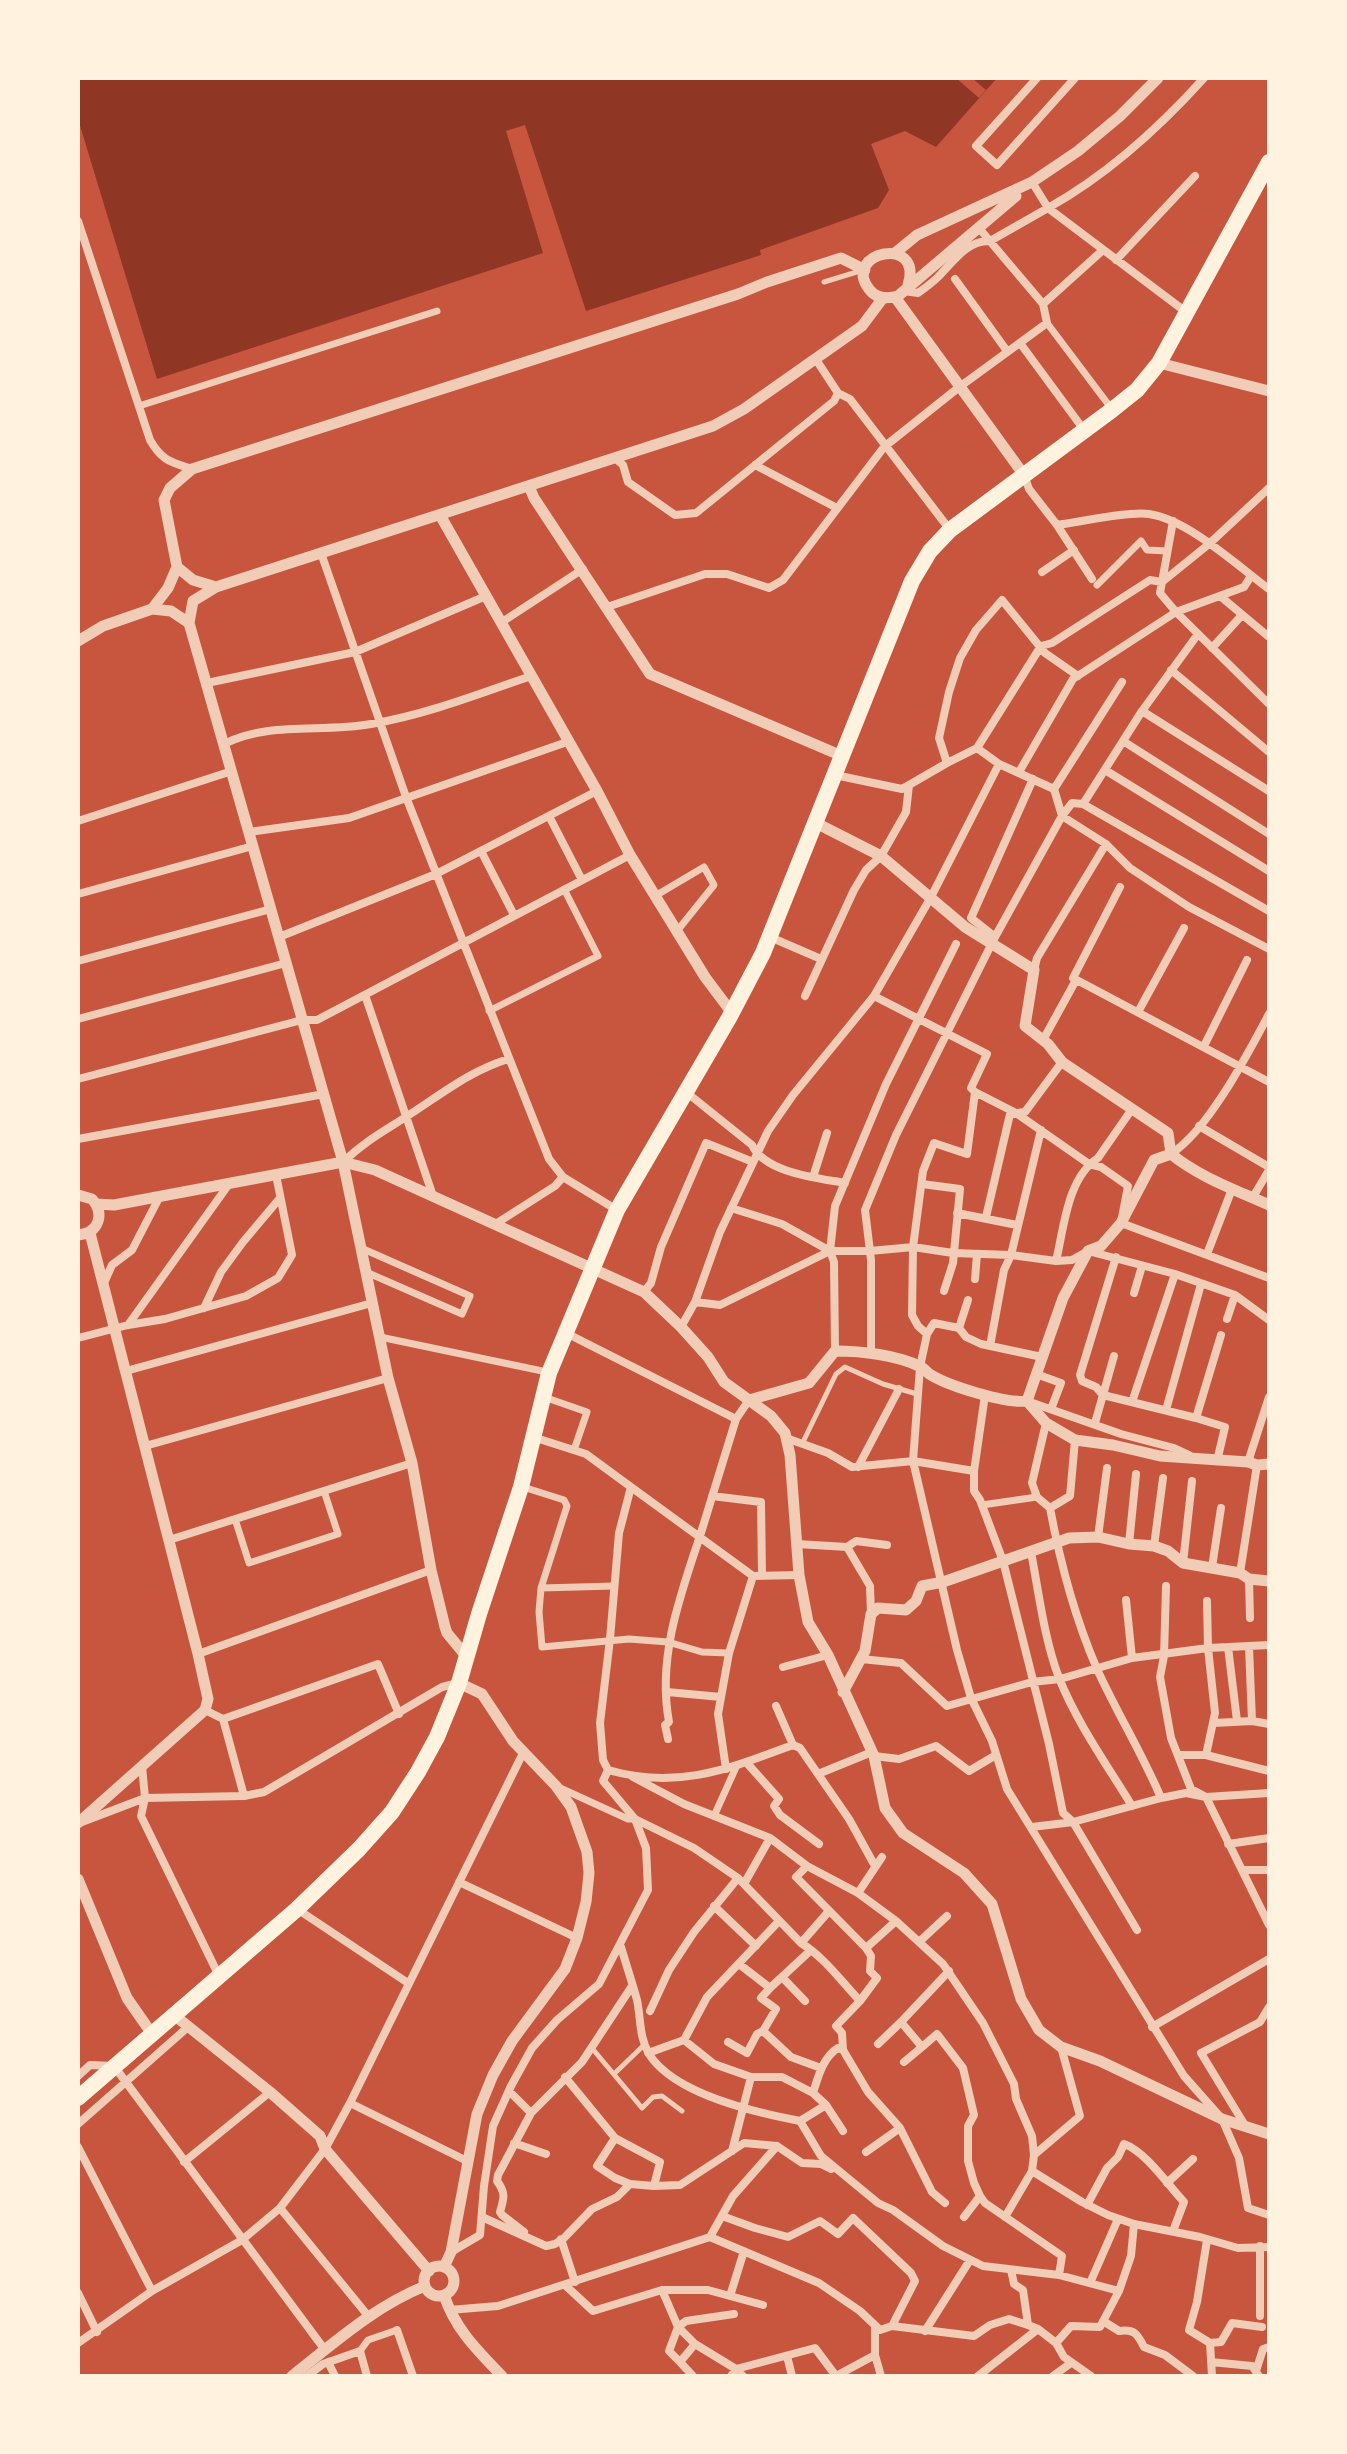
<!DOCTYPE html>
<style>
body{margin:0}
#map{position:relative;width:1347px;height:2454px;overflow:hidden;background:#c8553d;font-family:"Space Grotesk",sans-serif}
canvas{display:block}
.frame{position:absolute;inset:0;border:80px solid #fff3e0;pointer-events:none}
</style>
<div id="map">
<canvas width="1347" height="2454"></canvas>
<div class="frame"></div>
</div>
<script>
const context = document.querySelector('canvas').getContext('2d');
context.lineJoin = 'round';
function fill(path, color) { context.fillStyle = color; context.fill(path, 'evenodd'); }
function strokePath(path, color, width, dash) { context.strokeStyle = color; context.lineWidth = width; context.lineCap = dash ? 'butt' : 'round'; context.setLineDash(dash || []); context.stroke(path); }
fill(new Path2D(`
 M78,78h919l-61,69 -31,-16 -34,13 18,46 -11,18 -118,42 1,5 -175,56 -61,-186 -19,6 37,122 -386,126 -79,-260z`), '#8f3625');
fill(new Path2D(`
 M956,78h16l14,12 -7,8z`), '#c8553d');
strokePath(new Path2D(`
 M824,282l36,-11
 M802,1444l34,-70 9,-7 38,17 34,10
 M591,2047l51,61 11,-11 9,-1 20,15
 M615,2073l30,-29`), '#f1ccb7', 5);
strokePath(new Path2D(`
 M1047,323l64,85
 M139,406l298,-95
 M1097,585l44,-44 6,9 20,1
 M655,896l49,-29 10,18 -37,46
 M489,1011l109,-55 -34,-67
 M361,1248l109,48 -8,18 -96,-42
 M380,1337l167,35
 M544,1397l43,15 -13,38
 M523,1487l41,13 3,6 -26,82 -2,24 3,35 87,-8 39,3 34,10 27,1
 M982,1505l55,-8
 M235,1519l14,44 89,-29 -14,-43
 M541,1588l73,-2
 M558,1787l70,32h7
 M714,1816l23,-51
 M360,2351l8,-11 29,-10`), '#f1ccb7', 7);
strokePath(new Path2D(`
 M1037,78l-61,68 21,19 78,-87
 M1032,182l16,26c59,-33 111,-80 156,-130
 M78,221l72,219c12,21 21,22 42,29
 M1116,260l79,-84
 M955,279l52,72
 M904,291l14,2c7,-5 14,-10 20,-16 15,-15 29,-37 52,-36l58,-33 138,104
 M1043,304l60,-54
 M1020,343l64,87
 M815,358l23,35 12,6 100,131
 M615,458l8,7 5,17 47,33 21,-2 138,-112 4,-8
 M755,465l82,43
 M1024,475l5,14 28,36 35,54
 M1173,521l-13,72 16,19 93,92
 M1057,525c24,-3 71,-14 92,-11 38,5 89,52 120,75
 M321,553l85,244 143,362 14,18 54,33
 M1042,572l32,-22
 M1220,596l49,41
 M607,607l98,-33h22l42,14 14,-8 101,-133 74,-59 89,-65 -4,-19 -65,-77
 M502,622l81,-53
 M1212,648l30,-33
 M1171,670l98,82
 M207,683l148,-31 131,-56
 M1142,711l127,80
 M1123,741l146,93
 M224,744c45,-23 98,-11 147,-20 54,-9 108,-30 160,-48
 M977,748l22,16 55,25 8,27 10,-13 11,1 186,107
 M947,763l-8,-25 10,-46 11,-34 16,-28 26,-30 43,53 33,23
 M1105,770l164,101
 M1019,772l54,-93 103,-67 68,-25 7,-11
 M835,775l67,14 45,-26 30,-15 64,-102 11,-3 98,-63 12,2 47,-38 60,-56
 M1054,789l68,-107
 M1083,804l59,-93 56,-77
 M549,816l33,64
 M78,821l154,-50
 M249,832l100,-14 218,-76
 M481,851l33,64
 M1120,887l-47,91 196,104
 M78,894l175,-48
 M279,937l157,-63 161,-83
 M770,937l51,22
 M995,937l-24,-19 62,-139
 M78,961l193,-52
 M1034,970l3,-12 69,-114
 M365,995l68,201
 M805,996l49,-106 12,-20 15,-14 25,-44 3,-27
 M874,996l113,58 -16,34 4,4 -8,62 -33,-11 -11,28 -10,76 -1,68 6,11 9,8 -7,33 -7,94 44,189 14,48 21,43 15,48 177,287 38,43 17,39 9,50 21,7
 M1138,1012l46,-84
 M78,1019l208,-56
 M1043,1040l33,-60
 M1204,1046l43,-86
 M78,1079l224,-59h15l313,-165
 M686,1092l66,53c13,28 66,33 93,38
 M975,1092l41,21 73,51 12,3 27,19 -7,37 148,55
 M1199,1126l70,41
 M78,1139l246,-45
 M1171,1154c38,-25 76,-99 98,-140
 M343,1162c24,-23 45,-33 72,-51 32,-21 56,-40 93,-52
 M813,1177l14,-44
 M922,1184l38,5 -7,74 -9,28
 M1253,1197l16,-27
 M731,1208l51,16 48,27
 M957,1213l60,12
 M986,1217l24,-103 15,-2 37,-50
 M497,1223l58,-37 8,-9
 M1207,1254l25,-65
 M1116,1257l-36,118 2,6 14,6 7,8 93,23 29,9 -8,34
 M1056,1261c8,-33 11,-83 42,-103l34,-49
 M975,1279l2,-25
 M103,1285l9,-20 20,-15 28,-54
 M644,1292l7,-9 10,-36 45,-104 47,19
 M1134,1293l8,-27
 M695,1302l25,3 110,-54h40l43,-4 40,6 58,2 45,6 16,-1 16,-9 87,23 60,21 34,25
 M204,1308l17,-36 22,-30 37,-44
 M1227,1319l8,-24
 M128,1325l101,-141
 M681,1327l14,-25 25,-70 48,-101 25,-36 81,-99 57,-99 68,-133
 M959,1328l9,-28
 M566,1333l170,86
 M927,1334l7,-11 25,5 7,9 15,7 61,13
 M78,1338l50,-13 37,-6 81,-23 32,-18 14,-23 -16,-80
 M990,1346l14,-76 7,-15 30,-125
 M835,1351l-1,-89 -4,-11 5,-45 51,-122 70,-140
 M871,1352v-92l-6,-50 31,-75 99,-198 67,-121 44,28 24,24 59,39 80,42
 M126,1371l246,-68
 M1036,1374l25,9 -10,26
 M985,1395l-11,76v20l6,9 23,61 46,183 14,69 10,9 64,108
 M1027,1401l94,33 53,14 15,7
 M1132,1402l43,-128
 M1166,1410l35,-126
 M1196,1418l25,-83
 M1046,1423l-14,60 5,14 13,11
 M1095,1423l19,-67
 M533,1437l53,17 45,33 -12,46 -9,106 -10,84 3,37 5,10
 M786,1438l42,15 24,14 61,-6 61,10
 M1075,1440l-5,56 -20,12c10,54 25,110 47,161 20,44 45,84 64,129
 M145,1446l243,-68
 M1248,1462l21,-65
 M858,1467l41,-78
 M631,1487l122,89 46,-1
 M712,1496l49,6 1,74
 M1098,1537l9,-69
 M169,1540l243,-77
 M797,1544l50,3 23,39 1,28
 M1129,1544l7,-70
 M1154,1546l9,-68
 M847,1547l9,-6 31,4
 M1031,1552c8,42 13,86 28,126 18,45 48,87 73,128
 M1183,1563l9,-82
 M1212,1567l9,-59
 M1240,1573l17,-108
 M1249,1579l1,39
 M1166,1586l-2,70 -4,21 11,61 20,51 15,8 63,128
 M1126,1600l6,58
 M1228,1647l9,74
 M1249,1647l3,74
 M198,1654l233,-84
 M861,1659l40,4 46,43 85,-24 28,-3 72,-21 76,-10 61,-3
 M783,1667l45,-12
 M667,1692l54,5
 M776,1706l17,39 7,3 49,71 26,47
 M205,1710l18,9 21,77
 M223,1719l155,-55 21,50
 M1214,1723l38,-2 17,3
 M668,1739l-3,-14 4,-3c-12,-64 11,-126 31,-186 12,-39 24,-78 36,-117l13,-19
 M1179,1755h27l63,16
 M1206,1755l9,-42 -7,-65 -1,-47
 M874,1756l25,3 37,-13 33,25 27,-16
 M746,1762l33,37 -5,7 6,9 39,29
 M142,1766l3,32 -4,18 78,160
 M726,1769l-8,-55 11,-61 24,-77
 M608,1770c70,20 120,-1 185,-25
 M818,1774l54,-22
 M633,1777l51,27 86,34 37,28 51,27 38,28 47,43 40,59 31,61 2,15 16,37 2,19 -2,16 -27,46
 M635,1819l59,29 44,30 63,65c24,15 40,38 59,58
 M82,1822l63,-24 99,-2 20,-4 178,-105 16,-4
 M1032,1827l41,-5 88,-24 25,-5 20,4 63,-4
 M1228,1844l41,-6
 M807,1866l-11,11 70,71
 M1242,1870h27
 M459,1882l118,56
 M744,1884l26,-46
 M858,1893l24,-36
 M714,1906l42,40
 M297,1909l111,74
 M919,1942l28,-26
 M801,1943l28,-32
 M621,1947c5,17 11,35 16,53 4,19 2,37 12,54 25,40 108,59 151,67l21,35 57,47 15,7 50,36 40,20 76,9 60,16
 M739,1964l31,24 -9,10 15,11 -13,22 28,26 30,11
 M949,1971l-48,51 21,25 15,-13 26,34 11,47 -6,11v35l6,22 6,13 -16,21
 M782,1977l23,24
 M770,1988l41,-38
 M650,2011l19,-41 25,-38 44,-54
 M1152,2027l117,-68
 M684,2040l30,24 37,13h31l31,16 13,12 -26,16
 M728,2042l19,11 10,-19 6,-3
 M878,2044l23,-22
 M843,2050l25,42 32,36 32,64 13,11
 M648,2053l36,-13 23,-43 72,-76
 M904,2062l18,-15
 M78,2076l12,-11 24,1 211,284
 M565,2077l50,61 45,24 -6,24
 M509,2091l22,22 51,-51 50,-76
 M813,2093c5,-16 10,-36 25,-45l5,2 -1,-17 -6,-7 24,-25 17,-23 -7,-7 1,-15 -5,-8 30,-27
 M350,2103l117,58
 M826,2105l17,26
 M78,2124l110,-97
 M1246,2127l-45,-74 59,-31 9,-15
 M615,2138l-18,28 18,12 15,6 24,2 26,-1 64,-42 33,3 25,17 19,1 10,5
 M514,2143l32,11
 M78,2147l74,144
 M732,2151l19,-74
 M866,2152l34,-24
 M1034,2155l46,-39 -19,-69
 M184,2162l86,-70
 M1032,2171l50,31 26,13 26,9 66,13 38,11 31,-1
 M1167,2183l26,-24
 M980,2196l5,7 77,53 -3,19
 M1087,2205l20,-37 11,-11 6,-13c21,7 44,41 60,58l-11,29
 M280,2208l89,109
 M722,2216l33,12 33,9 32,-16 18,13 15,-16 58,55 4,8 -23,45
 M482,2217l64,29 9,-2 9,-6 28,-29 25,-12 13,-13
 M524,2232l-22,-17 -2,-3c4,-14 6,-19 -3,-31l1,-6 33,-62
 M710,2237l23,-41 44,-50
 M561,2239l14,43
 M1207,2240l-10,62 -8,28 21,13 11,-1 11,-19 30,4
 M451,2252l29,-17 4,-49 9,-60 18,-40 21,-38 25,-28 42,-36 49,-94 -2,-42 -11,-29 -32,-38 5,-11
 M1011,2270l3,14 9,6 5,35
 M1090,2283l28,-64
 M565,2285l28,26 69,-21h46l55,15
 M662,2290l16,37 17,17 41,25 79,-21 21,28 39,-21
 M78,2293l19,39
 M730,2296l14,-45
 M449,2310l49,-4 212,-69 109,46 41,28 20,19 12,-4 82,10 16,-11 19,-6 19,6 10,4 18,14 8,14 27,19
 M1260,2316v-70
 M1103,2321l16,10c15,-2 18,2 25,16l21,8 28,21
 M875,2327v28l6,21
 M397,2330l16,46
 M925,2331l45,-71
 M78,2343l74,-52 90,-51 38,-32 45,-59 25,-46 174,-352
 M1056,2343l15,-17 29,1 19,-36 12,-35 3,-32
 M1210,2343l2,33
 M787,2356l5,20
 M328,2362l7,14
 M680,2362l-11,-11 9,-24 8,-6 48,-7
 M1211,2362l41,4 7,10
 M1256,2371l7,-22 6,-2
 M307,2376l16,-12 37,-13 7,25
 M693,2376l-13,-14 15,-18
 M731,2376l5,-7 7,7
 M978,2376l60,-47
 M1053,2376l18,-13`), '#f1ccb7', 8);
strokePath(new Path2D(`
 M895,253l22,-18 115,-53 46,-31 42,-35 38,-38
 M908,285c16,-51 -67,-33 -39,4 7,10 18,10 29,7l118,-100
 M895,297l129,178
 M1159,363l110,28
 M529,486l5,12 116,176 192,82
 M440,515l157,276 33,64 75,122 27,36
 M177,567l16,13 23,7
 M152,609l19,2 18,12
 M78,641l25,-15 49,-17 16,-21 9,-21 -13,-67 6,-12 22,-19 546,-175 29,-12 74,-24 24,12
 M816,823l65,33 84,71 69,43 -9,56 23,18 14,18 106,71 3,21c28,23 65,36 98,51
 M78,1195l14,4c13,15 7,34 -14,36
 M96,1204l18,1 229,-43 32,8 269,122 37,35 27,30 16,25 47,34 14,17 5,22 9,120 9,47 20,33 46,101 11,52 18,25 61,40 28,31 29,95 18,31 22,17 39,14 122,58 47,15
 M749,1400l60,-17 26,-32c26,0 63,4 86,16 4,2 6,6 10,8 18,11 75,29 96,26
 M1027,1401l36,-103 25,-47 13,-5 20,-23 33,-63 17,-6
 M1027,1401l19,22 29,17 38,5 47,11 88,6 9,3 12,-1
 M466,1656l-19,-23 -2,-6 -14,-57 -19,-107 -24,-85 -45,-216 -154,-539 4,-22 23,-14 497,-161 31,-17 118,-83 21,-28
 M843,1692l22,-41 6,-37 7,-6 28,2 10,-9 6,-15 21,-4 126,-44 29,-1 31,7 25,2 14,5 15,12 57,10 9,6 20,2
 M78,1823l127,-113 3,-11 -10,-45 -108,-421
 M78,1879l49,119 25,36
 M174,2015l96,77 50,44 5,13 104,122
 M424 2281a15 15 0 1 1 30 0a15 15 0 1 1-30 0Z
 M444,2267l7,-15 26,-138 16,-39 19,-34 53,-72 12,-31 9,-36 3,-29 -2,-21 -16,-45 -15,-21 -43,-45 -31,-47 -23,-11
 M444,2295c11,34 34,56 58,81
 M292,2376c42,-33 83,-70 133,-90`), '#f1ccb7', 11);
strokePath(new Path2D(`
 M78,2098l219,-189 62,-60 33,-37 26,-40 19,-35 22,-54 20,-69 42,-127 28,-114 68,-163 112,-192 34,-65 149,-372 18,-30 20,-21 162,-120 25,-20 22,-27 110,-201`), '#fff3e0', 16);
</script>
